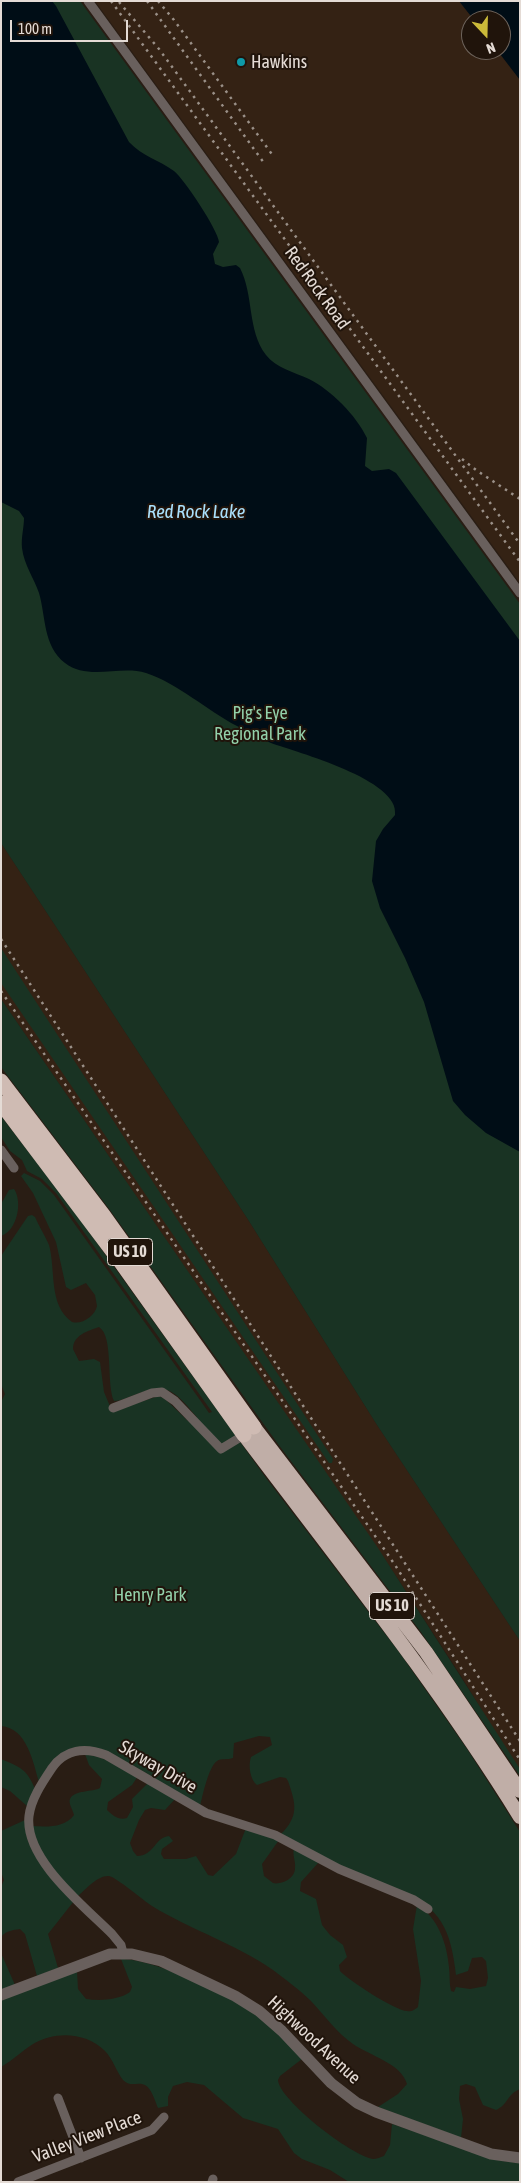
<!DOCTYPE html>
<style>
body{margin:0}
#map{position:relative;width:521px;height:2183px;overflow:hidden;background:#291d14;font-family:"Asap Condensed",sans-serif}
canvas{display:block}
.frame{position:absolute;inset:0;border:2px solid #e4dbd5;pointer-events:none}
.north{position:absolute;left:461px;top:10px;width:50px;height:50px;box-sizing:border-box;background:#20140b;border:1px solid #6e645c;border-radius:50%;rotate:159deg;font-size:14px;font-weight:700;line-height:20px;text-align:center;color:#e4dbd5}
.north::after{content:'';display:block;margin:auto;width:18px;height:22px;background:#cbba39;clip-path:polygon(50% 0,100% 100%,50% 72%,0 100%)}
.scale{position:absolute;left:10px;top:20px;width:118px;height:22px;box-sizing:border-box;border:2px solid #e4dbd5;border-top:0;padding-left:6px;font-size:15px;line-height:18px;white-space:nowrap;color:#e4dbd5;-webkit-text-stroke:4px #20140b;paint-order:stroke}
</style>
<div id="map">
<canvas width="521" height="2183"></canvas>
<div class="frame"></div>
<div class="north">N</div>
<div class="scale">100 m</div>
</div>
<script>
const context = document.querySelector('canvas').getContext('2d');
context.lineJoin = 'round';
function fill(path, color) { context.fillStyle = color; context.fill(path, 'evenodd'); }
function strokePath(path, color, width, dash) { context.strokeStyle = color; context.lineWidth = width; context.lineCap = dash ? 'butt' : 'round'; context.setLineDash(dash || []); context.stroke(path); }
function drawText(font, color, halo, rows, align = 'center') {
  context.font = font + ' "Asap Condensed",sans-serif'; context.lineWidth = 4; context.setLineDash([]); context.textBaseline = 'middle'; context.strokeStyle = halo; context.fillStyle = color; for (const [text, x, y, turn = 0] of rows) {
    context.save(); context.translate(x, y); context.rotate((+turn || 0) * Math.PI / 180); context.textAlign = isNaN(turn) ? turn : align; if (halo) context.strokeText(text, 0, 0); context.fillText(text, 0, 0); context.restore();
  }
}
fill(new Path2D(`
 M95,1h364l15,19h-3v30h26l23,30v503z
 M1,843l246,375 130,207 143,216v133l-57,-95 -65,-100 -397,-580z`), '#342214');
fill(new Path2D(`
 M1,1h79l440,603v1037l-143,-216 -130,-207 -246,-375z
 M1,948l332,511 -1,4h-3l-328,-480z
 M1,999l377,549 142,221v7l-99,-144 -143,-188 -168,-234 -109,-143z
 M1,1116l80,105 185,257 133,174 68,97 53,83v257c-13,5 -12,16 -24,21l-13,-5 -8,-18 -9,-3 -6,2 -1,13 4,20 -2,19 -83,-31 20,-13 9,-10c-6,-21 -37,-28 -54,-40 -16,-11 -28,-28 -42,-43 -11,-11 -25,-21 -38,-31 -37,-26 -82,-40 -121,-64 -8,-5 -36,-29 -43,-30 -11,-1 -23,13 -31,20 -20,-21 -42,-39 -46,-70 14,1 33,2 42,-11 -1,-5 -6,-12 -4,-16 4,-9 23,-7 30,-11l2,-9 -13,-14 -4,-11c20,3 36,12 53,22l-6,9 -24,17 -1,8c5,5 12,11 20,8l6,-11 -1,-8 16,-16 27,16 -10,11 -14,-2 -6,2 -6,10 -9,23 3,8 4,5c17,0 18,-19 32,-20l4,5 -11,8 -1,5 3,5h22l10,-3 12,19 5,1 23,-22 10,-26 33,12 -17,24 2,12 9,7c8,2 22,-4 22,-15 1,-7 -3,-12 -1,-21l25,15 -18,20 -1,9 16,8 6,26 8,10 13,10 4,12 -8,8 1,6c8,9 56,40 67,40 5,1 7,-1 11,-4l3,-26 -8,-52 4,-24c21,12 30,39 32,62 1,8 0,16 2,24l3,1 2,-5 14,2 16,-3 2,-8 -2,-17 -4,-4 -10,1 -4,13 -12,4c-5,-45 -15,-68 -58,-85 -12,-5 -24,-8 -36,-13 -28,-13 -54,-29 -81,-43 18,-18 15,-30 7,-53l-2,-3 -6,-1 -23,8c-7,-5 -9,-20 -6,-28l21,-12 -2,-8 -11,-1 -25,7 -1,15c-5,2 -12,0 -16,3 -8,5 -15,36 -17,46 -33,-18 -108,-81 -143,-50 -8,6 -13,17 -18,25 -6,-20 -12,-54 -38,-56v-324l4,-8 -4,-10v-128l27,-40 4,-1 3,2c4,9 10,19 14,28 7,25 -1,60 23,77 10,3 23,-6 25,-16l-2,-11 -9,-12 -15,7 -5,-3 -10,-45 -23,-49 -12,-17 3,-3 16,8 14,14 146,205 9,13 3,-1 -156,-219 -14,-14 -15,-8 -5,-11 -12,-9 -9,-14zM99,1327c15,9 7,58 15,74 8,0 16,-5 23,-7 32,-13 39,-1 60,23l-9,4 -23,-22 -6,-3 -47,15 -8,-19 -4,-30 -6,-3 -15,2 -6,-12c0,-14 15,-18 26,-22z
 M14,1189c9,13 3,42 -13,47v-32l8,-14z
 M1,1759c19,8 26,10 34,30l-8,17 -17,-15 -9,-4z
 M25,1820c0,35 27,57 49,81l-26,33 10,34 -21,8 -12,-42 -5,-5c-8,1 -14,2 -19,8v-50l3,-7 -3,-8v-41z
 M1,1953l14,32 -14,5z
 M121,1959c36,0 115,39 143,62 14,11 26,25 38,38l-22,17 -2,4c1,20 74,76 95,79 4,0 7,-2 11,-3l6,-11 2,-21 110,37 18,2v19h-171l-19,-12 -28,-11 -8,-6 -16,-24 -35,-11 -39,-33 -17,-3 -14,4 -5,11v9l-10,2c-3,-7 -6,-19 -13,-23 -8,-4 -14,3 -22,-5 -7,-9 -10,-21 -18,-29 -19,-19 -50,-20 -72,-7 -11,7 -20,16 -32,23v-67l76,-29 1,18 8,10c13,2 33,1 44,-7l2,-5z`), '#193323');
fill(new Path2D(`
 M1,1h51l4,5 73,136c13,14 30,18 45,29 10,8 44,59 45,71l-6,12 2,10 8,3 13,-2 4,3c14,27 7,62 26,87 10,13 28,17 43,24 22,11 47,36 58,59l-2,28 7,5 17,-2 7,4 124,168v511l-34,-19 -21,-18 -12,-14 -29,-99 -19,-44 -25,-50 -8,-27 4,-40 7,-12 12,-14c6,-35 -99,-63 -124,-72 -12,-5 -23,-11 -34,-17 -31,-16 -58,-42 -91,-53 -26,-8 -58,8 -81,-10 -22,-17 -19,-46 -26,-70 -5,-15 -15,-28 -17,-45 -1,-11 2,-20 2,-30l-5,-7 -18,-9z
 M459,1h61v79l-23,-30h4v-30h-27z`), '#000d16');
strokePath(new Path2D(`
 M88,1l432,592
 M1,1150l13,18
 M113,1408l39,-15 10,-1 13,9 46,48 23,-14
 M123,1953l-2,-8 -9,-11c-28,-28 -88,-75 -83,-118 2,-17 13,-33 23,-48 13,-19 33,-21 54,-13l100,58 69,22 64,34 75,31 14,9
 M58,2098l23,60
 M18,2182l134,-52 12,-13
 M212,2182l1,-3`), '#69605d', 9);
strokePath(new Path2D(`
 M1,1995l109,-41h22l29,7 74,35 24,15 23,20 49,52 26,20 19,9 115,42 29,4`), '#69605d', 11);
strokePath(new Path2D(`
 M254,1427l172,225 94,139
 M244,1435c95,126 193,248 276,382`), '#c0aea7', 14);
strokePath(new Path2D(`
 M1,1081l103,135 150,211
 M1,1103l119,158 124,174`), '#cfbbb3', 15);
strokePath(new Path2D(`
 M111,1l409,561
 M147,1l117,162
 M158,1l16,19 100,137
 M119,2l40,47 361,495
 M462,459l14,11 44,29
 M1,939l519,802
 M1,991l394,574 125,195`), '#9a9088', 2.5, [2.5, 5]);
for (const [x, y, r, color] of [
 [241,62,5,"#0f9aa8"]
]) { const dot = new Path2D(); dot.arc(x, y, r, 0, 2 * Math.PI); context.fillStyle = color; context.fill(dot); strokePath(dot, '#20140b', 2); }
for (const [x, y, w] of [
 [130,1252,45],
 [392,1606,45]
]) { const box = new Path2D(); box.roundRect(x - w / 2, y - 13.5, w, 27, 4); context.fillStyle = '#20140b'; context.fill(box); strokePath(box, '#e4dbd5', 1); }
drawText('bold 16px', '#e4dbd5', null, [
 ["US 10",130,1252],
 ["US 10",392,1606]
]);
drawText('18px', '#e4dbd5', '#20140b', [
 ["Hawkins",251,62]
], 'left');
drawText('18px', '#e4dbd5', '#20140b', [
 ["Red Rock Road",317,288,54],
 ["Skyway Drive",158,1767,30],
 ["Highwood Avenue",314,2040,43],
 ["Valley View Place",87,2137,-21]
]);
drawText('18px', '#93d1aa', '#20140b', [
 ["Pig's Eye",260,713],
 ["Regional Park",260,734],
 ["Henry Park",150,1595]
]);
drawText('italic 19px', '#aae0fc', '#20140b', [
 ["Red Rock Lake",196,512]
]);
</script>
